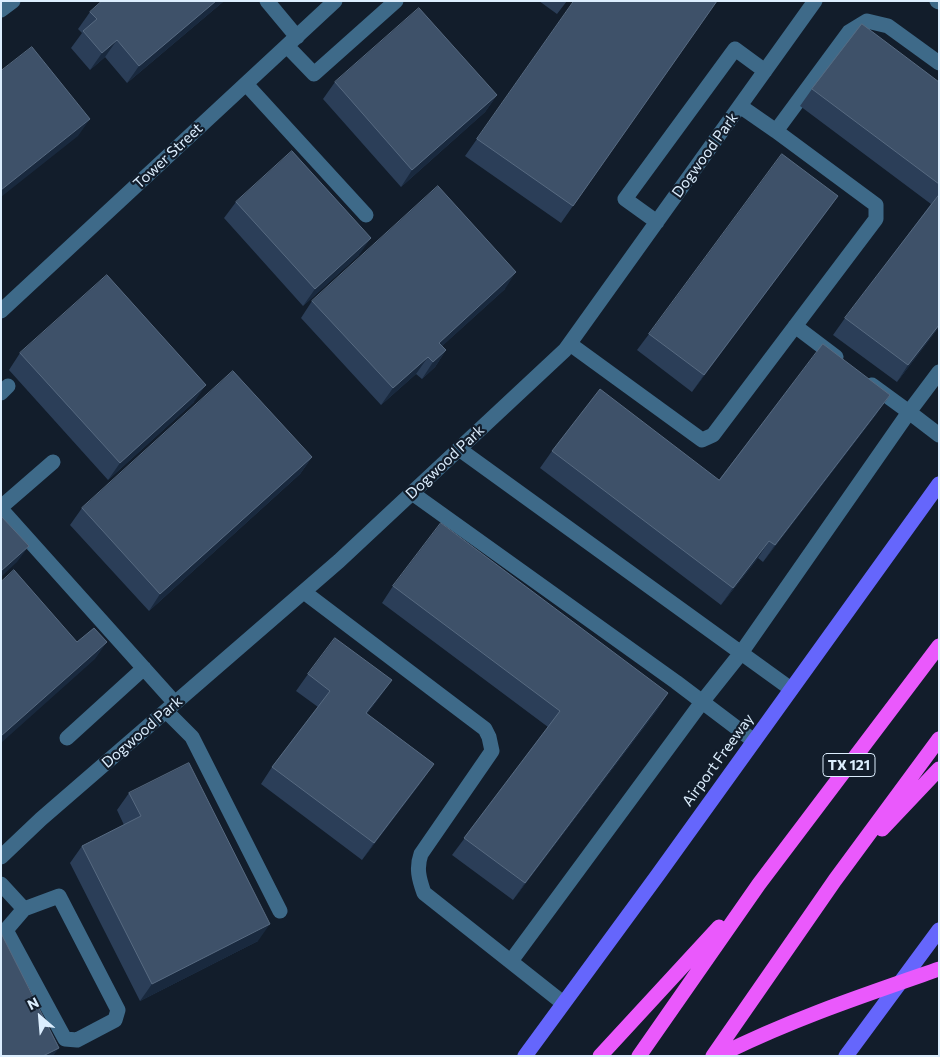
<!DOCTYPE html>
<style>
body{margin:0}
#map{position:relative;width:940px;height:1057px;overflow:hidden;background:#121d2b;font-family:Commissioner,sans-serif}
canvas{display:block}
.frame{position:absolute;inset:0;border:2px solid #dceefe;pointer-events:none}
.north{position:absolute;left:15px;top:992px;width:50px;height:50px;-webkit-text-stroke:4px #121d2b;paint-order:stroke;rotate:333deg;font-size:14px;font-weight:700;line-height:20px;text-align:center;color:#dceefe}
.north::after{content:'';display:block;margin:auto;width:18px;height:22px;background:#dceefe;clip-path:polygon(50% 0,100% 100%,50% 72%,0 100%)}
</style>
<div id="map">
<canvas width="940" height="1057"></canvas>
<div class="frame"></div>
<div class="north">N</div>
</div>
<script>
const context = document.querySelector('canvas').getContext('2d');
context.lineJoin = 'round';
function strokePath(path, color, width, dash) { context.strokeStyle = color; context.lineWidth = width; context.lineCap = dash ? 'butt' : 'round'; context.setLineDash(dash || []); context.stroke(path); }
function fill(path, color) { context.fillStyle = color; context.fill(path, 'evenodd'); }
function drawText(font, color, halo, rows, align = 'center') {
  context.font = font + ' Commissioner,sans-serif'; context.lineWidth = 4.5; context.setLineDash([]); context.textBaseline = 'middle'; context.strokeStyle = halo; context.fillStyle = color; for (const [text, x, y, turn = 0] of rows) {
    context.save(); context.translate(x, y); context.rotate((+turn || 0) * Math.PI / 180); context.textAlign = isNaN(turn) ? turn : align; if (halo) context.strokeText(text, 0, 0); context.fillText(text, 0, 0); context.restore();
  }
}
strokePath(new Path2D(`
 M267,1l30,36
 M937,1l2,1
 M1,10l12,-9
 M287,46l27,28 82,-73
 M246,84l120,131
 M740,106l36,25
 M657,222l-32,-23 110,-150 30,22
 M1,311l334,-310
 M795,326l41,31
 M570,344l132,96 11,-5 163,-216v-14l-100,-74 73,-99 18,-11 21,5 51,37
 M872,385l37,27 30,-40
 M1,393l7,-7
 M459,449l332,240
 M412,493l264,189 78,59
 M1,507l52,-45
 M1,509l174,194
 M304,592l181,137 4,8 3,14 -71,103c-5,14 -2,25 3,39l139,110
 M166,711l26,26 88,174
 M67,738l77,-70
 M1,857l40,-38 298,-258 226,-211 250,-349
 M1,884l23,25
 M59,896l59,114 -3,10 -38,20 -12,-1 -59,-109 18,-21z
 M511,961l191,-259 39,-49 168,-241 30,23`), '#3e6a89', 15);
strokePath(new Path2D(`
 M525,1056l132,-180 282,-392
 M846,1056l93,-126`), '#6566fc', 15);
strokePath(new Path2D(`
 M882,829l57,-60
 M600,1056l119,-129
 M639,1056l120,-172 180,-238
 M713,1056l122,-176 104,-141
 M718,1056c71,-36 146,-61 221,-87`), '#ea59fc', 15);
fill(new Path2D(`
 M102,1h122l-97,82 -22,-26 -15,13 -19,-22 11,-15 -4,-4 12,-17z
 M539,1h28l-10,13z
 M574,1h143l-156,222 -96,-67z
 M335,82l162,13 -12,17 -84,75 -78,-88z
 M939,82v245l-42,55 -64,-47 12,-17 86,-114 -131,-98 12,-17z
 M838,196l-146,196 -55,-42 12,-16z
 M236,202l123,53 -56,51 -79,-88z
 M505,289l-63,57 4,4 -11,17 -13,12 -6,-5 -35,31 -80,-87 11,-17z
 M20,353l174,49 -86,78 -99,-110z
 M878,412l-115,150 -5,-4 -37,47 -181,-137 12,-17 167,29z
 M312,457l-12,17 -151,137 -79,-86 12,-17z
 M393,586l275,107 -11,17 -144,190 -61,-45 96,-128 -166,-124z
 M308,674l84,6 -25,34 67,50 -12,17 -60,79 -101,-76 11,-17 46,-60 -22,-16z
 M129,793l129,148 -118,60 -70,-138 12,-17 42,-21 -7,-15z`), '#2b3e58');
fill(new Path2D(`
 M216,1h8l-97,82 12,-17z
 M117,40l-12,17 -15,13 12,-17z
 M497,95l-12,17 -84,75 11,-17z
 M90,119l-12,17 -77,61v-7z
 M838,196l-12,17 -134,179 12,-17z
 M371,238l-12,17 -56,51 12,-17z
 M516,272l-11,17 -76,69 10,-15z
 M939,325v2l-42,55 11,-17z
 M446,350l-11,17 -13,12 11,-17z
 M428,357l-12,17 -35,31 12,-17z
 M206,385l-12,17 -86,78 12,-17z
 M890,395l-12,17 -115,150 12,-17z
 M312,457l-12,17 -151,137 11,-17z
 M769,541l-11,17 -37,47 12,-17z
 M29,546l-12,16 -16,15v-6z
 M107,642l-12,17 -94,84v-7z
 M392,680l-12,17 -25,33 11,-17z
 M668,693l-11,17 -144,190 12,-17z
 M434,764l-12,17 -60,79 12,-17z
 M270,924l-12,17 -118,60 12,-17z
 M59,1048l-6,8h-10z`), '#19293e');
const building = new Path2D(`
 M102,1h114l-77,65 -22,-26 -15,13 -19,-22 14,-12 -7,-7z
 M574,1h143l-144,205 -96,-67z
 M419,8l78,87 -85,75 -77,-88z
 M862,24l77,58v102l-127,-95z
 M32,47l58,72 -89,71v-119z
 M292,151l79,87 -56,51 -79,-87z
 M782,154l56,42 -134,179 -55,-41z
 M438,186l78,86 -77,71 7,7 -13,12 -5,-5 -35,31 -81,-87z
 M939,195v130l-31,40 -63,-47z
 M107,275l99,110 -86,78 -100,-110z
 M823,344l67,51 -115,150 -6,-4 -36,47 -181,-137 48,-62 119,91z
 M233,371l79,86 -152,137 -78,-86z
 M1,516l28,30 -28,25z
 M441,523l227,170 -143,190 -61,-45 96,-127 -167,-125z
 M14,570l63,72 17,-14 13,14 -106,94v-154z
 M335,638l57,42 -26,33 68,51 -60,79 -102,-76 58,-76 -22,-17z
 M189,763l81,161 -118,60 -70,-138 59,-30 -12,-23z
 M1,933l58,115 -16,8h-42z`);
fill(building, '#3e5169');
strokePath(building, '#576a81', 1);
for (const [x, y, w] of [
 [849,765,52]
]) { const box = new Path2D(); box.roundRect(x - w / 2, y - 11.5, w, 23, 4); context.fillStyle = '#121d2b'; context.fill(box); strokePath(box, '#dceefe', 1); }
drawText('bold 14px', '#dceefe', null, [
 ["TX 121",849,765]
]);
drawText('15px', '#dceefe', '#121d2b', [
 ["Dogwood Park",705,155,-54],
 ["Tower Street",168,156,-43],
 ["Dogwood Park",445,462,-43],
 ["Dogwood Park",142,732,-41],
 ["Airport Freeway",718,760,-54]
]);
</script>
